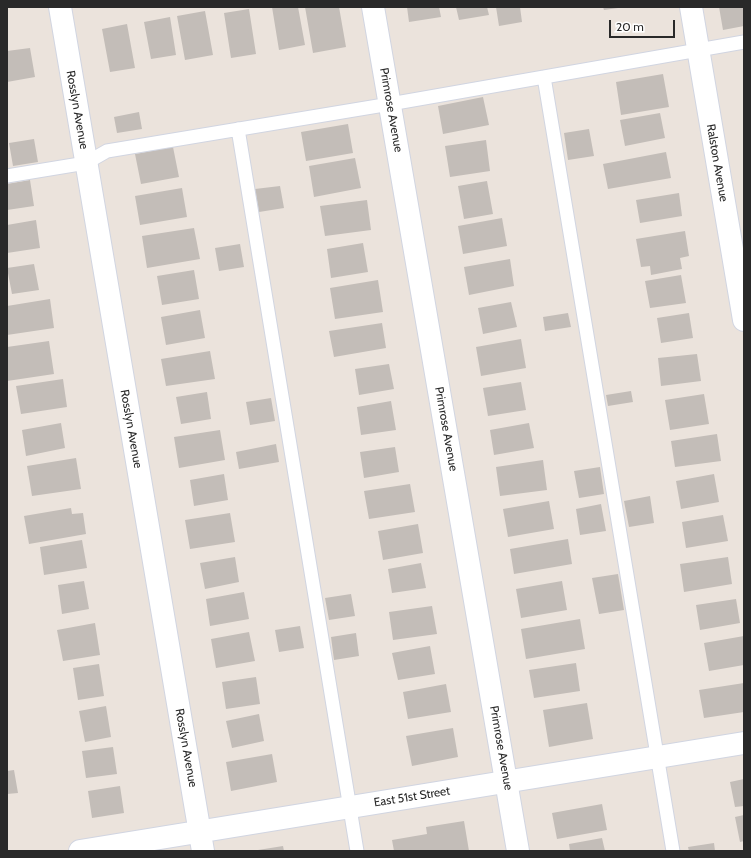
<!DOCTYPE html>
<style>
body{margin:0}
#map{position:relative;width:751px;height:858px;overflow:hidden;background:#ebe3dc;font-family:Cabin,sans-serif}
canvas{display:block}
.frame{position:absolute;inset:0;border:8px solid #292929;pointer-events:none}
.scale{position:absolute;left:609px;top:20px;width:66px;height:18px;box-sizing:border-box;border:2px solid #292929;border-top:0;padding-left:5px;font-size:12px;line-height:14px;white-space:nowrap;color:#292929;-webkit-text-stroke:3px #fff;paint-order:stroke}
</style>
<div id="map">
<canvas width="751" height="858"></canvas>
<div class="frame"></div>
<div class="scale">20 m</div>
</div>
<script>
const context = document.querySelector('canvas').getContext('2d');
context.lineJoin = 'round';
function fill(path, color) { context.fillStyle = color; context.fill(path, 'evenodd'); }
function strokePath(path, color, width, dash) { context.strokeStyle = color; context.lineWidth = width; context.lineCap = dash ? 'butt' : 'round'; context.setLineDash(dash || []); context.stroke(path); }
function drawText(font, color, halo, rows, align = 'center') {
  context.font = font + ' Cabin,sans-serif'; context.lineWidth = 3.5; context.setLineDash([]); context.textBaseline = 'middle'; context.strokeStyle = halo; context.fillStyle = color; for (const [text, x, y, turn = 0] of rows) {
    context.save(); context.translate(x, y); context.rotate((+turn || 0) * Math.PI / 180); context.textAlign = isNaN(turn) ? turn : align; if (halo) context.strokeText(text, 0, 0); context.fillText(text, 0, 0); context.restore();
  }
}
fill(new Path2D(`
 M272,7h26l7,38 -26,5z
 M305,7h34l7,40 -33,6z
 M407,7h32l2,10 -32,5z
 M456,7h31l2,8 -30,5z
 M496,7h24l2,15 -23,4z
 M603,7h15v1l-14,2z
 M719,7h25v19l-21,4z
 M249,9l7,45 -25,4 -7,-45z
 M205,11l8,44 -28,5 -8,-44z
 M170,17l6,38 -25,4 -7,-37z
 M127,24l8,44 -25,4 -8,-43z
 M30,48l5,29 -28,5v-31z
 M663,74l6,33 -48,8 -5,-33z
 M483,97l6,28 -46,9 -5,-28z
 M139,112l3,17 -25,4 -3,-16z
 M660,113l5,25 -40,8 -5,-26z
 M348,124l5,29 -47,8 -5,-29z
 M589,129l5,27 -26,4 -4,-27z
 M34,139l4,23 -25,4 -4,-23z
 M486,140l4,31 -40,6 -5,-31z
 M173,147l6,30 -38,7 -6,-30z
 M666,152l5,26 -63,11 -5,-25z
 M355,158l6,30 -47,9 -5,-31z
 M30,180l4,26 -27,4v-26z
 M487,181l6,33 -29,5 -6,-33z
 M280,186l4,22 -25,4 -4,-23z
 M182,188l5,29 -47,8 -5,-29z
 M679,193l3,23 -42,7 -4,-23z
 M367,200l4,30 -46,6 -5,-30z
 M502,218l5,28 -44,8 -5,-28z
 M36,220l4,28 -33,5v-28z
 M194,228l6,31 -53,9 -5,-32z
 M685,231l4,25 -9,2 2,11 -31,6 -1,-9 -9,1 -5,-28z
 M363,243l5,29 -37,6 -4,-29z
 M240,244l4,23 -25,4 -4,-23z
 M510,259l4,27 -45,9 -5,-28z
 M34,264l5,26 -27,4 -5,-26z
 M194,270l5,29 -37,6 -5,-29z
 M681,275l5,28 -36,5 -5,-27z
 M378,280l5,32 -48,7 -5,-31z
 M50,299l4,29 -47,7v-29z
 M511,302l6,25 -34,7 -5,-26z
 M200,310l5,28 -39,7 -5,-28z
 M568,313l3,14 -26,4 -2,-14z
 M689,313l4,25 -32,5 -4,-25z
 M382,323l4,25 -52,9 -5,-26z
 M521,339l5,29 -45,8 -5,-29z
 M49,341l5,33 -47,7v-34z
 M210,351l5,28 -49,7 -5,-27z
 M697,354l4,27 -40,5 -3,-28z
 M389,364l5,25 -35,6 -4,-26z
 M63,379l4,28 -46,7 -5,-28z
 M521,382l5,28 -38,6 -5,-28z
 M631,391l2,11 -25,4 -2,-11z
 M207,392l4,27 -30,5 -5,-27z
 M704,394l5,30 -39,6 -5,-30z
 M271,398l4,23 -25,4 -4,-23z
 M391,401l5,29 -35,5 -4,-28z
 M61,423l4,25 -39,8 -4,-26z
 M529,423l5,25 -40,7 -4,-25z
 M220,430l5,30 -46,8 -5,-31z
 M717,434l4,27 -46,6 -4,-26z
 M276,444l3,18 -40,7 -3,-17z
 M395,447l4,25 -35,6 -4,-26z
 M76,458l5,31 -49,7 -5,-30z
 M543,460l4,30 -47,6 -4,-29z
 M600,467l4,27 -25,4 -5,-27z
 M224,474l4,26 -34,6 -4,-26z
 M714,474l5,28 -38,7 -5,-28z
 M410,484l5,28 -46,7 -5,-28z
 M650,496l4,27 -25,4 -5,-26z
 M549,501l5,28 -46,8 -5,-28z
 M601,504l5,27 -26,4 -4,-26z
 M71,508l1,6 11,-1 3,21 -57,10 -5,-28z
 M230,513l5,29 -45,7 -5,-29z
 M723,515l5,26 -42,7 -4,-26z
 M418,524l5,29 -40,7 -5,-29z
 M568,539l4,25 -58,10 -4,-25z
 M82,540l5,28 -43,7 -4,-28z
 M235,557l4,25 -34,7 -5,-26z
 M728,557l4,27 -48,8 -4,-28z
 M421,563l5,25 -34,5 -4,-24z
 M618,574l6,36 -25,4 -7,-36z
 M84,581l5,28 -27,5 -4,-29z
 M562,581l5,29 -46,8 -5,-29z
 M244,592l5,27 -39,7 -4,-27z
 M351,594l4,22 -26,4 -4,-22z
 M736,599l4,24 -40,7 -4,-25z
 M432,606l5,28 -44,6 -4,-28z
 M580,619l5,30 -59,10 -5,-30z
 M95,623l5,32 -37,6 -6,-31z
 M300,626l4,22 -25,4 -4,-22z
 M249,632l6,29 -39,7 -5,-29z
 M356,633l3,23 -25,4 -3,-23z
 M744,636v29l-35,6 -5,-28z
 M430,646l5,28 -37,6 -6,-27z
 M576,663l4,28 -46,7 -5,-28z
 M99,664l5,32 -26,4 -5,-32z
 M256,677l4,27 -34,5 -4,-27z
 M744,683v29l-40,6 -5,-28z
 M446,684l5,28 -43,7 -5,-27z
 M587,703l6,36 -44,8 -6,-37z
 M106,706l5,31 -26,5 -6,-31z
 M259,714l5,27 -32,7 -6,-27z
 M453,728l5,29 -46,9 -6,-30z
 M113,747l4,27 -31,4 -4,-27z
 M272,754l5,28 -46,9 -5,-29z
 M14,770l4,23 -11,1v-23z
 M744,779v27l-9,1 -5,-25z
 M120,786l4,27 -32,5 -4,-27z
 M602,804l5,26 -50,9 -5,-26z
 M744,815v26l-4,1 -5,-25z
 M464,821l5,30h-75l-2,-11 35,-6 -1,-7z
 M602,838l3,13h-35l-1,-7z
 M714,843l1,8h-26l-1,-4z
 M283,846l1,5h-26v-1z`), '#c3bdb8');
const lane = new Path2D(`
 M544,77l129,774
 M238,129l119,722
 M7,176l79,-13 21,-12 283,-47 354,-62`);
const street = new Path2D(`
 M60,7l143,844
 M373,7l145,844
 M691,7l53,313
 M80,851l664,-108`);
strokePath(lane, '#d1d5e1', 15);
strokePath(street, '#d1d5e1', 24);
strokePath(lane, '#fff', 13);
strokePath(street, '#fff', 22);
drawText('12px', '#292929', '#fff', [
 ["Rosslyn Avenue",77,110,80],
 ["Primrose Avenue",391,110,80],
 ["Ralston Avenue",717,163,80],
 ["Rosslyn Avenue",131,429,80],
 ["Primrose Avenue",446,429,80],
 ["Rosslyn Avenue",186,748,80],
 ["Primrose Avenue",501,748,80],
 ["East 51st Street",412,797,-9]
]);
</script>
